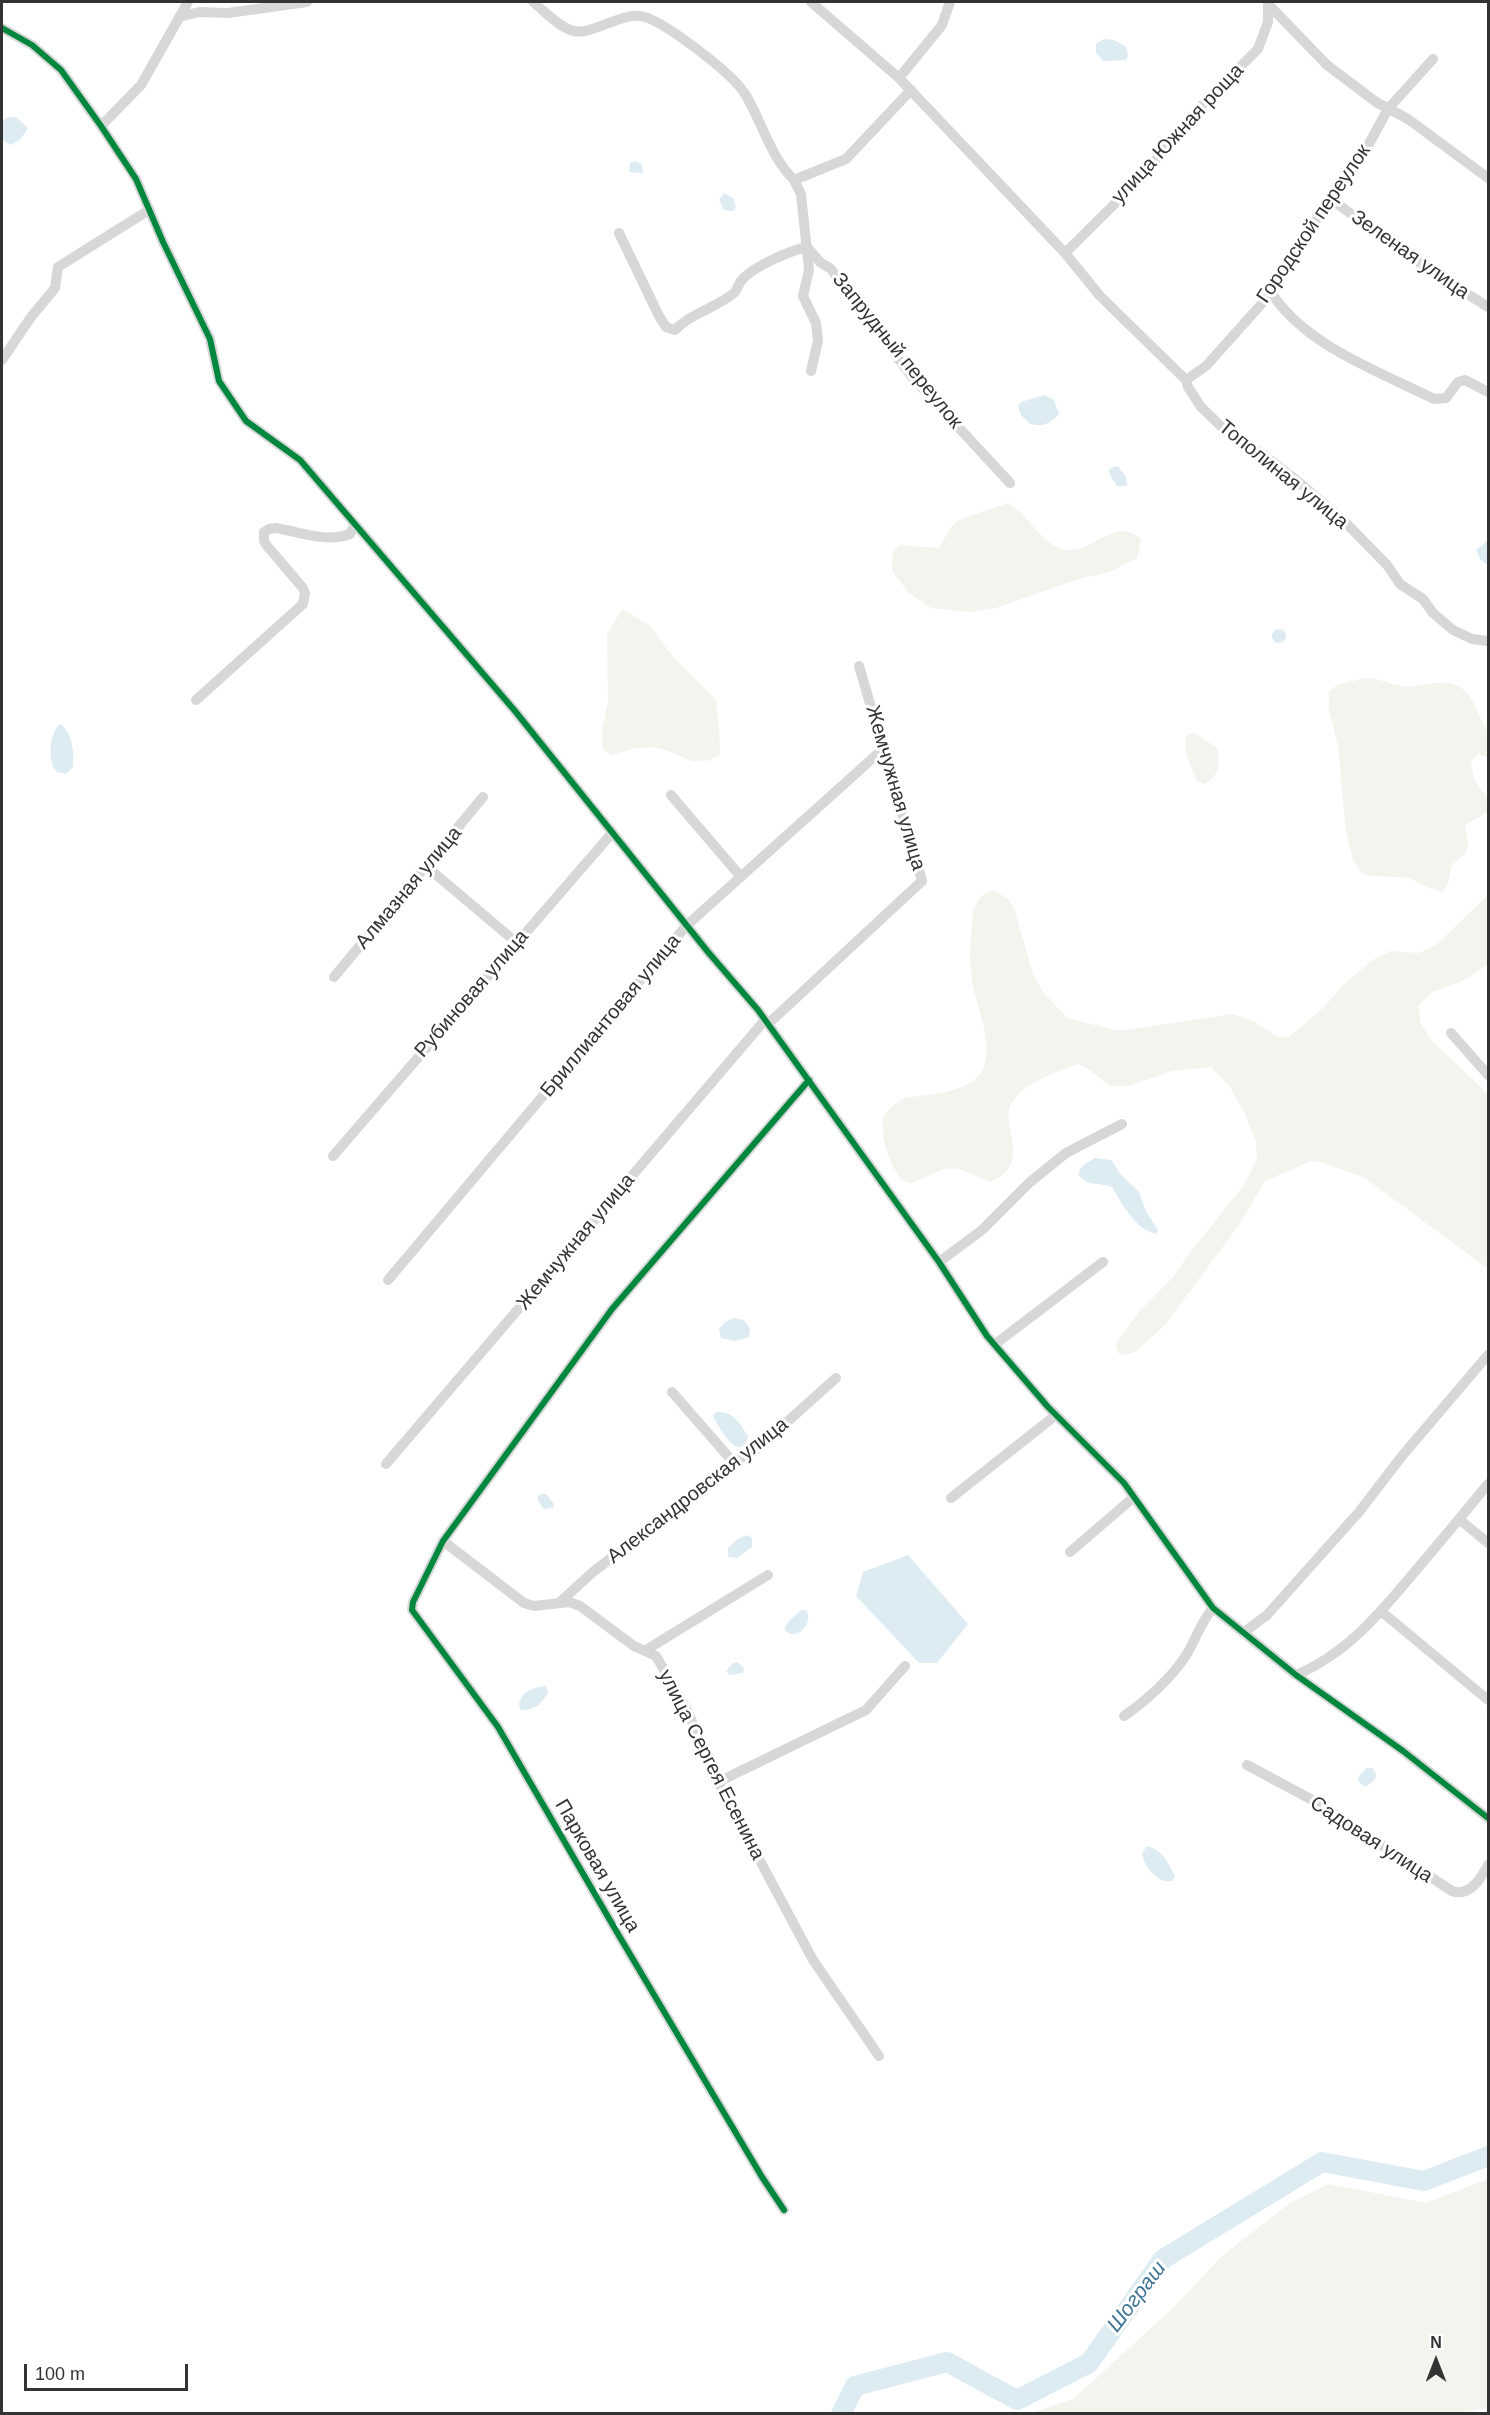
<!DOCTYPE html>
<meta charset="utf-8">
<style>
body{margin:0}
#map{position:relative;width:1490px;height:2415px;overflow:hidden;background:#fff;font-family:Helvetica,sans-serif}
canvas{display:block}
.frame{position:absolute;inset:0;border:3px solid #333;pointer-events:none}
.north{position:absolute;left:1406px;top:2331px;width:60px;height:60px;-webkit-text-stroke:4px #fff;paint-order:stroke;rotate:0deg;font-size:16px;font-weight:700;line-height:24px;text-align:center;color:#333}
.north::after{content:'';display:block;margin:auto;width:21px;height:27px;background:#333;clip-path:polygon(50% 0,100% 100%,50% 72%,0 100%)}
.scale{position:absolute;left:24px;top:2364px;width:164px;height:27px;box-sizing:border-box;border:3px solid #333;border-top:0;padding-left:8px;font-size:18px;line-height:21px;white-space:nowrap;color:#333;-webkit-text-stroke:4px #fff;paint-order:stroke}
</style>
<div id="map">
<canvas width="1490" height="2415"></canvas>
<div class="frame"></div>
<div class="north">N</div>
<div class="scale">100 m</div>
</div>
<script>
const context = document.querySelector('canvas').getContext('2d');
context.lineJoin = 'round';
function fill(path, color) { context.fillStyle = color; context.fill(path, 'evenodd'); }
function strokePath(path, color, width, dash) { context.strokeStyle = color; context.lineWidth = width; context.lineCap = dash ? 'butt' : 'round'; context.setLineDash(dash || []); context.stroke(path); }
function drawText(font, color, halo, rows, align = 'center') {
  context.font = font + ' Helvetica,sans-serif'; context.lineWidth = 6; context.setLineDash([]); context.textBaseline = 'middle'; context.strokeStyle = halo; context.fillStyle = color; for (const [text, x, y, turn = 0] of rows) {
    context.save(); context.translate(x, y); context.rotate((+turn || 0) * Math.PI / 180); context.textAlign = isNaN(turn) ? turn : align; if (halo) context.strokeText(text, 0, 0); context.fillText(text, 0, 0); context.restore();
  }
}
fill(new Path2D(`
 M1008,503c19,11 34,40 54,46 29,9 51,-35 79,-10l-4,19 -25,13 -36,9 -80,28 -27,4 -38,-4 -22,-15 -17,-22 1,-20 7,-6 39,3c5,-8 9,-18 16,-25 5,-5 42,-16 53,-20z
 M622,609l27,16 24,32 43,43c1,15 6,43 3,56 -28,14 -36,-3 -62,-8 -15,-3 -32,3 -46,7l-8,-6 -1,-19 6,-27 -1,-69z
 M1365,678c13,0 24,6 37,8 20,3 46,-12 63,5 12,12 13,28 23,40v26l-10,-3 -7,7 3,19 14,18v14l-23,13 3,18 -2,10 -14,12 -4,19 -5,8 -17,-5 -16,-9 -46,-3 -11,-15 -7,-28 -8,-86 -9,-36v-18l8,-7z
 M1193,732l24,16c3,16 3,27 -12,36l-8,-3 -11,-26 -1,-18z
 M994,890l15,10 5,8 19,67 11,18 23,25 48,12h11l107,-16 20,7 25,16h11l36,-31 18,-21 30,-25 17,-9 29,2 17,-8 52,-50v69l-21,15 -35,13 -14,14 3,18 11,17 56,53v175l-123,-91 -44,-16 -10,-1 -46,20 -26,44 -75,101 -29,26 -9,3 -8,-2 -2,-9 22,-31 35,-36 16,-23 55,-69 13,-25 -1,-19 -11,-27 -15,-27 -19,-20 -38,4 -45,15h-18l-23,-18 -9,-4c-23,9 -53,17 -67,40 -12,22 24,59 -21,78 -42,-19 -36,-18 -78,1 -3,-1 -6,-1 -9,-3 -12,-10 -25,-48 -19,-63 3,-8 14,-15 21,-19 23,-4 58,-4 74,-23 19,-23 -3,-69 -7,-94 -3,-19 -2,-36 0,-55 1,-17 4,-31 22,-36z
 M1488,2179v229l-39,6 -419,-1 43,-14 101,-92 48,-51 68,-53 39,-19 97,19z`), '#f1f5ed');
fill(new Path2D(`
 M1104,39l10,1 12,7 2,9 -2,4 -23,1 -7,-8v-9z
 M16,117l12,11 -8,12 -9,5 -9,-5v-18l4,-4z
 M635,161l7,3 1,9 -14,-1 1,-9z
 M724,193l9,5 3,9 -3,4 -9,-1 -5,-10z
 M1044,395l10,5 5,14c-9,10 -16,13 -29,10l-9,-9 -3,-9 3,-4z
 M1118,466l8,11 1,9h-10l-7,-11 -1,-5 4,-3z
 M1488,540v25h-1l-7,-6 -4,-9z
 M1272 636a7 7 0 1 1 14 0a7 7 0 1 1-14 0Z
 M60,724c13,9 14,29 13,43l-7,7 -9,-2c-10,-10 -8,-39 3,-48z
 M1095,1158l16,2 11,16 17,16 7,19 12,19 -2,4c-21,-5 -34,-30 -44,-47 -13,-5 -26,0 -34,-13l4,-8z
 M734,1318l10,2 6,8 -1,9 -14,4 -14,-3 -2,-9 6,-7z
 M716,1412c17,-1 23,10 32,24 -8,30 -30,-10 -35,-20z
 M542,1494h4l8,10 -1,4 -9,1 -6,-8v-5z
 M747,1535l5,3v9l-15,11 -9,-1v-9l10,-9z
 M908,1555l60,69 -31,39h-18l-63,-67 7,-24z
 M801,1610h5c9,13 -11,34 -22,19l4,-7z
 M737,1662l7,6 -1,5 -14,2 -3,-4 7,-8z
 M546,1686l2,6c-5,11 -14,19 -27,18l-2,-4c1,-14 14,-19 27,-20z
 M1367,1768h5c9,9 1,14 -7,19l-7,-6 1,-5z
 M1147,1846c16,4 21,17 28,30l-3,5c-15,3 -28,-15 -30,-28z`), '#ddebf3');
strokePath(new Path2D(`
 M841,2414l14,-28 92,-24 70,38 72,-37 74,-104 159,-97 102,19 64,-25`), '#ddebf3', 20);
strokePath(new Path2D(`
 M533,2c11,9 26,25 40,29 22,5 51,-23 75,-13 24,10 84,55 97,76 18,29 24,61 49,86l52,-21 65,-69
 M811,2l88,76 166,175 35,43 86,84
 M1268,4l59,61 49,37 32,17 80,59
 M179,17l20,-5 29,1 79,-11
 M2,28l30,17 29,25 40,56 35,53 27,63 47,97 9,42 27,40 54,39 215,251 193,241 50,58 181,252 48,74 61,71 76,76 89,125 83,67 107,76 85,67
 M899,78l43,-53 8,-23
 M101,126l40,-41 47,-83
 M794,180l7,14 8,76 -6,26 13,27 2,18 -7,30
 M1332,200l96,69 60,38
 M619,233l40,83 7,11 9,3c16,-17 41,-22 59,-37 4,-4 4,-8 7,-12 11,-14 48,-30 66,-34l13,15 11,7 81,108 98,106
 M1065,253l75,-74 60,-72 58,-58 10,-27v-20
 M1271,292c33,53 109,80 163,107l12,-1 12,-16 7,-2 23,12
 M2,360l29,-43 24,-29 3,-21 91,-57
 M1186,380l2,7 13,20 26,25 34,21 34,26 48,41 44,45 13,19 23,15 10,14 20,17 19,9 16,2
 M1186,380l20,-14 68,-76 27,-50 57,-76 30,-55 45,-50
 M196,700l107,-96 2,-11 -2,-5 -36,-42 -3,-5v-9l5,-3 7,-1c24,4 51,15 74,6l5,-10
 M671,795l70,82
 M427,867l90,76
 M334,977l149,-180
 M768,1024l154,-143 -63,-215
 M1451,1033l37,42
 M333,1156l279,-323
 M939,1262l43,-32 47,-47 37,-30 56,-29
 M388,1280l298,-354 197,-177
 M994,1345l109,-83
 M672,1392l62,71
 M386,1464l379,-444
 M951,1498l105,-83
 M1459,1519l29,24
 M443,1541l81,62 10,3 35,-4 11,4 54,40 22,10 31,54 31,72 95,178 66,96
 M1070,1552l64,-55
 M560,1602l33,-30 141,-109 24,-15 78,-70
 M1382,1612l106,88
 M1243,1633l24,-18 92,-103 43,-56 86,-101
 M646,1650l122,-75
 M1296,1675c52,-22 86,-64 121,-106 24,-28 48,-57 71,-85
 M1124,1716c22,-15 46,-37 61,-59 11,-17 15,-34 28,-49
 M1247,1765l69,37 136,89c17,6 29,-12 36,-26
 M718,1782l148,-72 39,-44
 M784,2210l-22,-33 -144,-243 -120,-207 -86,-117 1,-8 30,-61 169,-232 197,-229`), '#d7d7d7', 10);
strokePath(new Path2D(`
 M2,28l30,17 29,25 40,56 35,53 27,63 47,97 9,42 27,40 54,39 215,251 193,241 50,58 181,252 48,74 61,71 76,76 89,125 83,67 107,76 85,67
 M784,2210l-22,-33 -144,-243 -120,-207 -86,-117 1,-8 30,-61 169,-232 197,-229`), '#00873e', 6);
drawText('20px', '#333', '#fff', [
 ["улица Южная роща",1178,134,-47],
 ["Городской переулок",1314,224,-56],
 ["Зеленая улица",1410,255,35],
 ["Запрудный переулок",897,351,51],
 ["Тополиная улица",1283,475,39],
 ["Жемчужная улица",895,788,74],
 ["Алмазная улица",409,888,-50],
 ["Рубиновая улица",472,994,-49],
 ["Бриллиантовая улица",611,1016,-50],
 ["Жемчужная улица",576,1242,-50],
 ["Александровская улица",698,1491,-38],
 ["улица Сергея Есенина",711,1765,63],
 ["Садовая улица",1371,1840,33],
 ["Парковая улица",597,1866,60]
]);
drawText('italic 21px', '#3f7597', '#fff', [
 ["Шограш",1137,2297,-53]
]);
</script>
